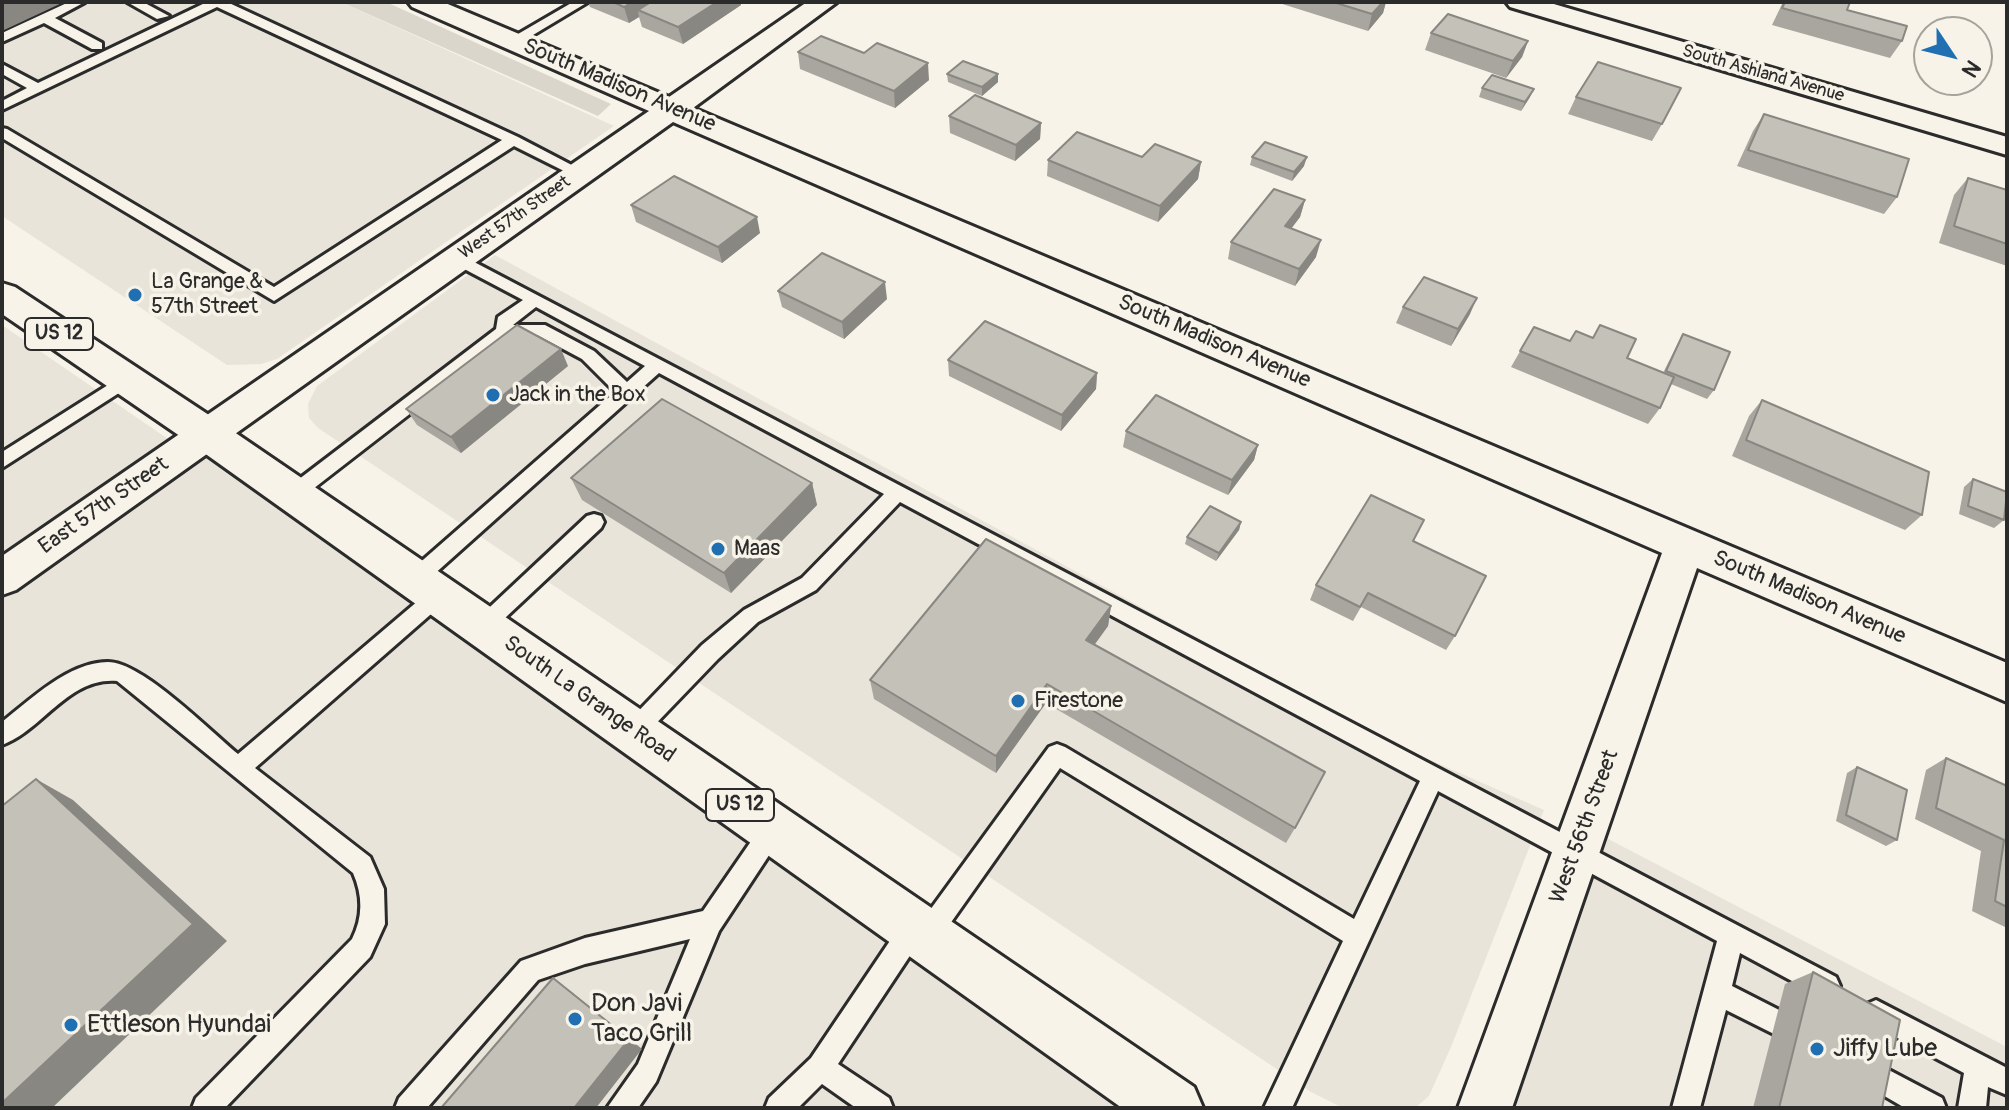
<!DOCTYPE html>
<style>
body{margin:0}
#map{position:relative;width:2009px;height:1110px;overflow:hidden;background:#f7f3e8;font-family:Pangolin,sans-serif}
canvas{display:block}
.frame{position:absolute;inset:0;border:4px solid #2b2b2b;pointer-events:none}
.north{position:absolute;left:1913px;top:16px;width:80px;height:80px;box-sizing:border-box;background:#f7f3e8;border:2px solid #a5a39c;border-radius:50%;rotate:125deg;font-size:22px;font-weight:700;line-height:32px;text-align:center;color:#2b2b2b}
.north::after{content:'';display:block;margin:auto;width:28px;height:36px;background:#1f6fb2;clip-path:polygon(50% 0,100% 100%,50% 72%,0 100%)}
</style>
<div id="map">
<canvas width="2009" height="1110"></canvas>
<div class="frame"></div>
<div class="north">N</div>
</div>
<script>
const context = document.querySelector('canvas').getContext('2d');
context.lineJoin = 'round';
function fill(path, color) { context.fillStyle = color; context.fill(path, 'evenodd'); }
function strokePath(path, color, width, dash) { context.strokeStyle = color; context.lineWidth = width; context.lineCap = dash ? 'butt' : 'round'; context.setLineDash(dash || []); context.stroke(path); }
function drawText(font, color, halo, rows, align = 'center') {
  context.font = font + ' Pangolin,sans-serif'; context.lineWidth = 7; context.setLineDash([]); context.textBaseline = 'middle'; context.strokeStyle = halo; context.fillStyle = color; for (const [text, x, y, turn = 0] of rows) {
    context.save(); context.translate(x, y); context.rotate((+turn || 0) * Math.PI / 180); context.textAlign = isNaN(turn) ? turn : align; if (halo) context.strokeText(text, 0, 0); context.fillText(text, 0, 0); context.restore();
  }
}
fill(new Path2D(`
 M2,2h339l273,124 -337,233 -16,5 -34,1 -225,-149z
 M495,255l892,486 157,69 -93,237 -22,49 -14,12h-72l-32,-16 -993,-664 -9,-10 -1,-14 9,-18z
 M2,325l169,116 -169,119z
 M202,450l433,314 493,344h-1126v-517z
 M1591,830l416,217v61h-509z`), '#e8e4da');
fill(new Path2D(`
 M341,2h45l225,102 -13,12z`), '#dad6cc');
const service = new Path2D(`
 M69,2h16l-30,16 47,25v6h-10l-48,-26 -42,19v-9z
 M127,2h16l26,14 -12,3z
 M207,2h20l291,135 69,36 -8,5 -5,-2 -60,-30 -240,155 -272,-163v-10l5,1 267,158 228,-147 -285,-133 -215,103v-9l25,-13 -25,-14v-10l36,19z
 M573,2h15l-70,42 -12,-3z
 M457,253l1379,724 4,9 -4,9 -9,4 -9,-4 -78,-42 -8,33 53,27 4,9 -4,9 -9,4 -50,-25 -26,98h-28l45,-167 -279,-150 -146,317h-28l79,-167 -283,-173 -125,177 -9,3 -9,-3 -79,119 51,34 4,10h-37l-34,-24 -24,24h-33l4,-10 42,-40 93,-138 9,-3 9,4 127,-174 8,-3 8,3 289,172 66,-138 -520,-279 -84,88 -58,32 -40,37 -76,79 -8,3 -8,-3 -3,-7 3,-7 76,-79 42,-35 58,-32 82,-84 -225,-121 -237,212 -7,2 -7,-2 -3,-6 3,-6 207,-181 -33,-33 -45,-24 -28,2 -209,162h-14l-3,-5 3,-5 210,-160 2,-12 25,-17 -72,-38 -2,-4zM536,307l109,59 -18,16 -33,-31 -49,-26h-32z
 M127,373l9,6 -3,5 -131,84v-16z
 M594,514l7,2 3,6 -3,6 -111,104 -7,3 -7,-3 -3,-6 3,-6 111,-104z
 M439,586l7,3 3,6 -3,6 -191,167 115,89 14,32 1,35 -15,33 -145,151h-33l4,-10 156,-159c11,-22 11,-43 1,-66l-236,-192c-49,-4 -74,49 -115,64v-23c29,-23 67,-60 106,-60 34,0 102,69 130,92l194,-165z
 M773,818l8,3 4,8 -4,8 -62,94 -63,151 -18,26h-31l31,-44 52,-125 -105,25 -47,16 -111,128h-32l4,-10 122,-137 64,-23 118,-27 62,-90z
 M1876,1000l131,68v27l-19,-8 -2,21h-28l6,-35 -97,-51 -4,-9 4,-9z
 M1866,1058l76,40 4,10h-41l-48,-28 -4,-9 4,-9z`);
const minor = new Path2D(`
 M408,2h35l226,95 138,-95h30l-144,106 1314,555v39l-310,-134 -185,540h-54l204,-555 -989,-431 -657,468 -14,5v-39l647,-445 -237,-104z
 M1506,2h41l460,135v18l-497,-148z`);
const primary = new Path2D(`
 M2,283l13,4 206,136 973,664 9,21h-81l-929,-663 -191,-131z`);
strokePath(service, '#2b2b2b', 6);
strokePath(minor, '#2b2b2b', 6);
strokePath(primary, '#2b2b2b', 6);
fill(service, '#f7f3e8');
fill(minor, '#f7f3e8');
fill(primary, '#f7f3e8');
fill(new Path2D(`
 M588,2h152l1,3 -58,39 -41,-17 -3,-10 -10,6 -39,-16z
 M1276,2h110l-3,11 -15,18z
 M1783,2h67l-3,8 55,31 -12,17 -118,-33z
 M1431,33l97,8 -6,16 -16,21 -81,-28z
 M798,52l131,28 -34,28 -95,-39z
 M947,74h51v8l-16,14 -34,-14z
 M1482,88l48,9 -9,14 -42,-14z
 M1576,97l86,27 -10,17 -84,-27z
 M1764,114l133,83 -13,17 -147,-48 16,-35z
 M949,116l92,7 -1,16 -25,22 -65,-28z
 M1142,157l59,5 -3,17 -40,43 -111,-46 1,-16z
 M1252,157l52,9 -12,15 -42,-16z
 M1968,178l39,12v76l-68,-23 15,-48z
 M1305,200l-5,17 -9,12 25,28 -21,29 -67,-27 3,-17z
 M631,205l129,28 -38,30 -86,-41z
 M778,291l109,8 -43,40 -62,-32z
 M1403,307l67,7 -19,32 -55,-23z
 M1534,327l36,14 57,17 36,15 15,-30 5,-9 31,56 -7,9 -36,-15 -11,24 -12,16 -137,-57z
 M948,360l149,13 -1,16 -35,42 -112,-55z
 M568,366l-107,87 -44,-28 -11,-16z
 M1762,400l160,115 -17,15 -173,-74 17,-40z
 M1126,431l132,14 -4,15 -26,35 -105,-48z
 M571,478l241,5 5,22 -86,88 -149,-93z
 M1973,479l31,41 -10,8 -35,-14 5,-27z
 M1241,522l-2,8 -23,31 -31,-17 2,-7z
 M1413,541l42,95 -9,14 -85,-43 -8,14 -43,-21 6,-15z
 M1111,606l-3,20 -13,18 200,184 -9,15 -240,-140 -50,70 -122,-74 -4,-19z
 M1946,758l61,28v142l-35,-17 9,-60 -66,-32 11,-49z
 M1857,767l40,73 -11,6 -50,-25 11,-48z
 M1813,972l69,136h-129l32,-124z`), '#a9a69f');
fill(new Path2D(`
 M2,2h62l-62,29z
 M632,2h30l-24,8 1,7 -10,6 -5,-16z
 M717,2h23l1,3 -58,39 -5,-17z
 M1383,2h3l-3,11 -15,18 4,-17z
 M1528,41l-6,16 -16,21 7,-17z
 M928,63l1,17 -34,28 -1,-17z
 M998,74v8l-16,14v-9z
 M1534,89l-4,8 -9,14 4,-9z
 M1041,123l-1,16 -25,22 1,-16z
 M1307,157l-3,9 -12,15 2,-9z
 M1201,162l-3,17 -40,43 2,-16z
 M1305,200l-5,17 -20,26 5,-17z
 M757,217l3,16 -38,30 -4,-16z
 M1321,240l-5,17 -21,29 4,-17z
 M885,282l2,17 -43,40 -2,-17z
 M1477,298l-7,16 -19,32 7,-17z
 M561,349l7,17 -107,87 -10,-16z
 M1097,373l-1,16 -35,42 1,-16z
 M1258,445l-4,15 -26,35 4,-15z
 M812,483l5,22 -86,88 -7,-20z
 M1241,522l-2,8 -23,31 3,-8z
 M1111,606l-3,20 -24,33 2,-19z
 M1047,684l-1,19 -50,70v-17z
 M36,779l37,21 154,141 -175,167h-50z
 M569,990l73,59 -46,59h-22z`), '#898782');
const building = new Path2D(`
 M613,2h19l-8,5z
 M651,2h66l-39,25 -40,-17z
 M1333,2h50l-11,12z
 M1785,2h65l-3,8 60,16 -5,15 -120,-33z
 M1448,14l80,27 -15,20 -82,-28z
 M821,36l43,17 13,-10 51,20 -34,28 -96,-39z
 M963,61l35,13 -16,13 -35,-13z
 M1598,62l83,26 -19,36 -86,-27z
 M1492,75l42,14 -9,13 -43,-14z
 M975,95l66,28 -25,22 -67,-29z
 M1764,114l145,45 -12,38 -149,-47z
 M1077,132l65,25 13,-13 46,18 -41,44 -112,-46z
 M1265,142l42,15 -13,15 -42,-15z
 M674,176l83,41 -39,30 -87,-42z
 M1968,178l39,12v54l-53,-18z
 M1274,189l31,11 -20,26 36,14 -22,29 -68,-27z
 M822,253l63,29 -43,40 -64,-31z
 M1424,277l53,21 -19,31 -55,-22z
 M985,321l112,52 -35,42 -114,-55z
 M517,325l44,24 -110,88 -45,-28z
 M1600,325l36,14 -9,19 47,19 -14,31 -140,-57 14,-24 36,14 6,-10 17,7z
 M1683,334l47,18 -16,38 -48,-19z
 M1156,395l102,50 -26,35 -106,-49z
 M662,399l150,84 -88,90 -153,-95z
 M1762,400l167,72 -7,43 -176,-75z
 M1973,479l34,13 -3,28 -36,-14z
 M1371,495l53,25 -11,21 73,35 -31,60 -87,-43 -8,14 -44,-22z
 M1210,506l31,16 -22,31 -32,-16z
 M986,539l125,67 -25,34 239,132 -30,56 -248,-144 -51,72 -126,-76z
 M1946,758l61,28v121l-12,-6 9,-61 -68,-32z
 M1857,767l50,23 -10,50 -51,-25z
 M36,779l157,145 -191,179v-297z
 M1813,972l87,48 -18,88h-103z
 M553,978l76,61 -55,69h-133z`);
fill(building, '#c4c1b9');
strokePath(building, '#898782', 2);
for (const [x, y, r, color] of [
 [135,295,8,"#1f6fb2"],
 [493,395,8,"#1f6fb2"],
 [718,549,8,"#1f6fb2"],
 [1018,701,8,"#1f6fb2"],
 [575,1019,8,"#1f6fb2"],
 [71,1025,8,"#1f6fb2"],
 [1817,1049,8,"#1f6fb2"]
]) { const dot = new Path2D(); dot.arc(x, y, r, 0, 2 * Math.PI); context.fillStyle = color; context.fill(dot); strokePath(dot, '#f7f3e8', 3); }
drawText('18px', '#2b2b2b', '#f7f3e8', [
 ["South Ashland Avenue",1763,74,16],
 ["West 57th Street",515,218,-35]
]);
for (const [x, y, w] of [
 [59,334,68],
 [740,805,68]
]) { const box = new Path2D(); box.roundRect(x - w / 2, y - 16, w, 32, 6); context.fillStyle = '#f7f3e8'; context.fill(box); strokePath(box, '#2b2b2b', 2); }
drawText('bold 20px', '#2b2b2b', null, [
 ["US 12",59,334],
 ["US 12",740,805]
]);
drawText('22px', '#2b2b2b', '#f7f3e8', [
 ["South Madison Avenue",619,86,23],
 ["South Madison Avenue",1214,342,23],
 ["East 57th Street",104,506,-35],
 ["South Madison Avenue",1809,598,23],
 ["South La Grange Road",589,700,35],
 ["West 56th Street",1585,827,-70]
]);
drawText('22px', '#2b2b2b', '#f7f3e8', [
 ["La Grange &",151,282],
 ["57th Street",151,307],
 ["Jack in the Box",509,395],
 ["Maas",734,549],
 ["Firestone",1034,701]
], 'left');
drawText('26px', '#2b2b2b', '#f7f3e8', [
 ["Don Javi",591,1004],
 ["Taco Grill",591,1034],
 ["Ettleson Hyundai",87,1025],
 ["Jiffy Lube",1833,1049]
], 'left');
</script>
